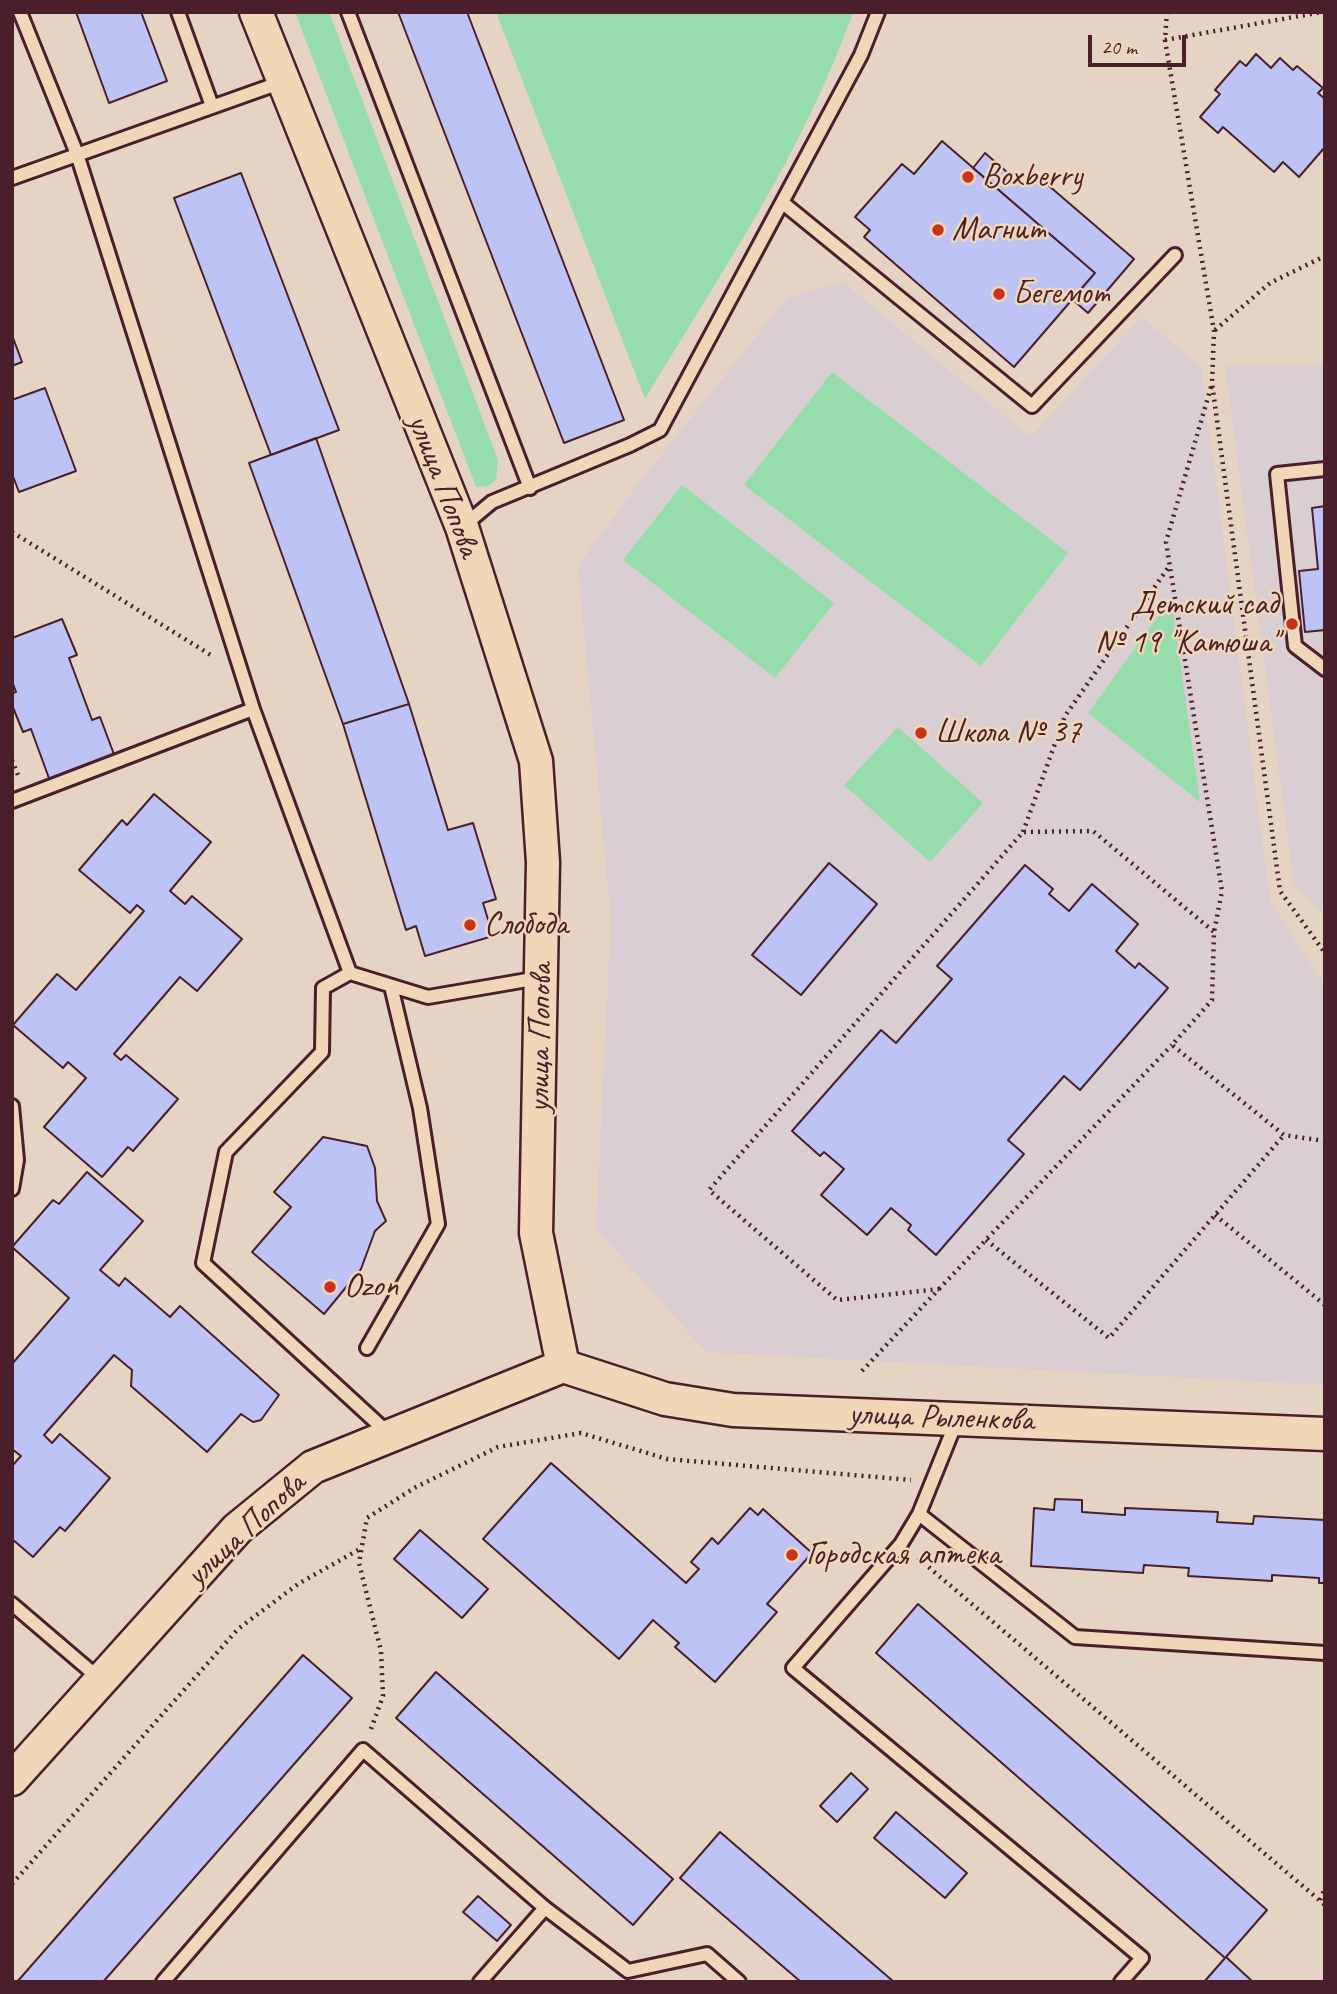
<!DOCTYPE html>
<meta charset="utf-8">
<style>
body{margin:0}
#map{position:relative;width:1337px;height:1994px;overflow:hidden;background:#e5d3c3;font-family:Caveat,sans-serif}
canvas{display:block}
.frame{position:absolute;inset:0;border:14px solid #4a1f2b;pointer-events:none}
.scale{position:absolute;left:1088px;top:35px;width:98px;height:32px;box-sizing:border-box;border:4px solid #4a1f2b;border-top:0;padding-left:9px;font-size:21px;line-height:24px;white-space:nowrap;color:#4a1f2b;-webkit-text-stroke:5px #efd7b7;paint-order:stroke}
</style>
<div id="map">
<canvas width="1337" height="1994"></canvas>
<div class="frame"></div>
<div class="scale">20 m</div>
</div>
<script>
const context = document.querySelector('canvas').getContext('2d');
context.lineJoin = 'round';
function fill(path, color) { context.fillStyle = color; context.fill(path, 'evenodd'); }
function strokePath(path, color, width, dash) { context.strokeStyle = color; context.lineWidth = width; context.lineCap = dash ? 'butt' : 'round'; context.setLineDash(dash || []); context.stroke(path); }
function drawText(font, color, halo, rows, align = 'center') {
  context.font = font + ' Caveat,sans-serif'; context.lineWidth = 5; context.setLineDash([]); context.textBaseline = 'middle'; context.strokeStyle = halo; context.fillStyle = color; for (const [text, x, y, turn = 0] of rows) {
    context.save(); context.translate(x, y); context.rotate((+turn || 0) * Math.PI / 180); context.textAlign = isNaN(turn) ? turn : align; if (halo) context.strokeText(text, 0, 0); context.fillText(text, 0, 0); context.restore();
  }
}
fill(new Path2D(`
 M843,282l187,155 112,-120 59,50 69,533 55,88v397l-619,-33 -110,-124 15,-308 -33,-354 64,-87 145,-181z
 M1225,365h100v550l-31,-31z`), '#d9ced2');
fill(new Path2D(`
 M295,12h34l169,448 -2,20 -8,6 -12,1z
 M496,12h357c-48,138 -133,262 -208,387z
 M832,372l236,181 -87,113 -237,-181z
 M682,485l152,118 -59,75 -152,-118z
 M1171,599l29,203 -112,-89z
 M898,727l85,76 -53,59 -86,-77z`), '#97ddab');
const building = new Path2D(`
 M76,12h65l26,69 -58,22z
 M398,12h69l157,408 -60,23z
 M1256,54l15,14 9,-10 13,12 4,-4 26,22 -5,5 7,6v48l-26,30 -16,-15 -9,10 -51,-45 -5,6 -18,-16 20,-23 -5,-4 25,-29 6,5z
 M942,141l153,132 -81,94 -150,-130 6,-7 -15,-13 47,-53 12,10z
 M985,153l38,33 11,-13 100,86 -46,54 -16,-14 23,-26 -122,-105z
 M241,173l98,257 -68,25 -97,-257z
 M12,335l10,27 -10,4z
 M45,388l31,83 -57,21 -7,-18v-74z
 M316,438l93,266 -66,20 -94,-261z
 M1325,506v124l-20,2 -6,-61 19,-2 -6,-61z
 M62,619l15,36 -8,3 23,62 8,-3 15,40 -65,24 -19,-52 -8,3 -11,-27v-12l4,-1 -4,-11v-43z
 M409,704l39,126 25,-7 23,76 -13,4 10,33 -68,20 -9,-30 -10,4 -63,-206z
 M154,794l57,48 -41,49 15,13 7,-8 50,43 -45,52 -17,-14 -66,77 7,6 5,-5 52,44 -45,52 -5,-4 -26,30 -58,-50 42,-49 -18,-16 -5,6 -50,-43 44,-51 19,16 68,-79 -7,-6 -7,8 -51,-43 43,-50 5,5z
 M829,863l48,41 -76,91 -49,-40z
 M1025,865l28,24 -4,5 20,17 23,-27 46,40 -22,27 19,17 4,-5 29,25 -88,102 -16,-14 -56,64 16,14 -88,101 -28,-25 3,-5 -20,-17 -24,27 -46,-40 23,-26 -20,-17 -4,4 -28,-25 89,-101 15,13 56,-64 -15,-13z
 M323,1137l44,9 8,22 2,33 9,20 -11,10 -14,38 -37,45 -72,-62 39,-45 -17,-15z
 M87,1172l56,49 -43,49 19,16 6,-8 45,39 10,-11 99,89 -18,25 -8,2 -12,-8 -34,38 -76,-66 1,-16 -18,-15 -70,80 8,8 8,-9 50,44 -45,53 -5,-4 -27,30 -21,-18v-73l9,-10 -9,-7v-85l57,-66 -57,-51 41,-47 6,4z
 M551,1463l135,120 13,-14 -8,-7 21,-24 6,6 32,-36 8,7 5,-6 49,44 -45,51 10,8 -62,70 -40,-35 4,-4 -26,-23 -34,39 -136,-120z
 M1055,1499l27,1v12l43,3v-7l93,4 -1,10 36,2 1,-8 71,4v63h-6v-5l-47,-3v6l-84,-5 1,-8 -45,-3 -1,8 -112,-7 3,-58 20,2z
 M420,1530l68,59 -26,29 -68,-59z
 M918,1604l349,306 -41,47 27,25h-49l21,-24 -349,-305z
 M303,1655l49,43 -249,284h-86z
 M436,1672l237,207 -40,46 -237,-207z
 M851,1773l17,16 -31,33 -17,-16z
 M896,1812l71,61 -22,25 -71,-60z
 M720,1832l174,150h-93l-121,-104z
 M478,1896l33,29 -14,16 -34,-29z`);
fill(building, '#bdc4f5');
strokePath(building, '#4a1f2b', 2);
const service = new Path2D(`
 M20,12l57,142 176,555 97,264 78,24 111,-19
 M178,12l34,94
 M348,12l182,476
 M12,178l270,-96
 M783,203l249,203 143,-151
 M1325,469l-48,5 18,172 30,23
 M462,527l30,-25 138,-57 30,-15 201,-375 17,-43
 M12,801l241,-92
 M350,973l-27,15 -1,64 -96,100 -23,111 185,170
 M12,1106l5,54 -5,29
 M367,1348l71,-124 -18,-116 -29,-122
 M957,1420l-38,94 -18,30 -108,124 349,290 -21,24
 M919,1514l156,123 250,16
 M12,1604l89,76
 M163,1982l200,-232 182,158 83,63 79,-17 32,28
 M480,1982l65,-74`);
const tertiary = new Path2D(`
 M256,12l206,515 74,234 7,101 -7,371 27,133
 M563,1366l102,33 68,11 592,24
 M12,1779l225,-250 76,-62 250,-101`);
strokePath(service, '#4a1f2b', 18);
strokePath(tertiary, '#4a1f2b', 37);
strokePath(new Path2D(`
 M1167,12l-2,28 49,291 -2,52 68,508 45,62
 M1165,40l157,-28
 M1215,330l55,-47 55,-27
 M1211,387l-45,155 56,349 -8,41 -2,68 -40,45 112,90 41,6
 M12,532l202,125
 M12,760l6,15
 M1023,832l42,-116 105,-151
 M1215,1215l110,90
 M986,1240l123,98 175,-203
 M939,1289l233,-244
 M862,1371l77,-82 -102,11 -128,-110 314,-358 70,-1 121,101
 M918,1558l407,347
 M371,1729l12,-33 -2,-45 -22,-88 8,-45 49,-31 82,-40 83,-14 86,26 244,21
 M12,1884l226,-255 60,-45 62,-35
 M1320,1900l5,-12`), '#4a1f2b', 4.5, [2, 5]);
strokePath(service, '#efd7b7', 12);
strokePath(tertiary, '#efd7b7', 32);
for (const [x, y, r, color] of [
 [968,177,7,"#c8321e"],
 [938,230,7,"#c8321e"],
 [999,294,7,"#c8321e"],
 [1292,624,7,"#c8321e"],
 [921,733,7,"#c8321e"],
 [470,925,7,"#c8321e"],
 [330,1287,7,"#c8321e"],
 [792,1555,7,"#c8321e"]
]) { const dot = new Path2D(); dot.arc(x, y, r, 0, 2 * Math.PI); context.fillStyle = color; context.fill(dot); strokePath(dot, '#efd7b7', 2.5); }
drawText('33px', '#4a1f2b', '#efd7b7', [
 ["Boxberry",982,177],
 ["Магнит",952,230],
 ["Бегемот",1013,294],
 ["Детский сад",1278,605,"right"],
 ["№ 19 \"Катюша\"",1278,643,"right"],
 ["Школа № 37",935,733],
 ["Слобода",484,925],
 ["Ozon",344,1287],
 ["Городская аптека",806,1555]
], 'left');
drawText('33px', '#4a1f2b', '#efd7b7', [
 ["улица Попова",443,486,69],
 ["улица Попова",541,1038,-89],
 ["улица Рыленкова",941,1418,2],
 ["улица Попова",246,1530,-43]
]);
</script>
